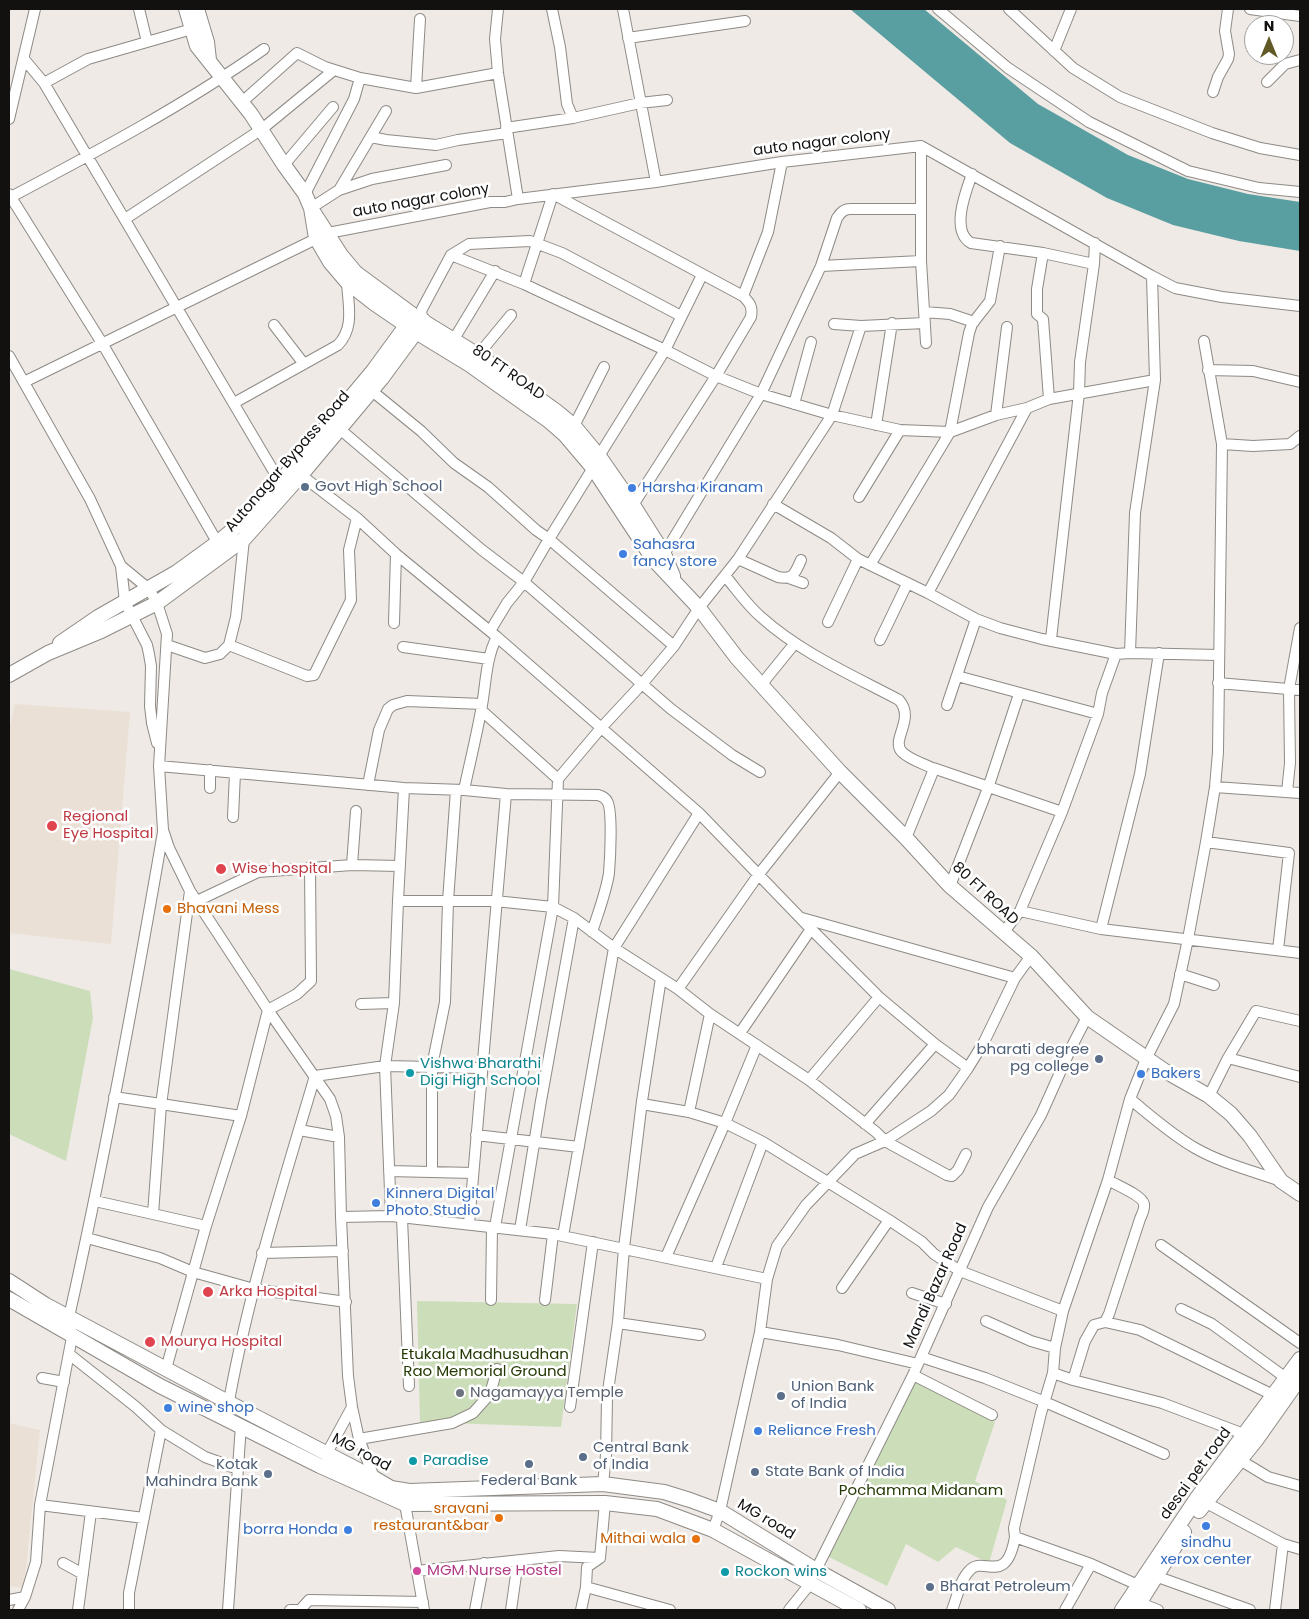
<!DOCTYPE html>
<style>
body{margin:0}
#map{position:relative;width:1309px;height:1619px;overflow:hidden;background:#efeae5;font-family:Poppins,sans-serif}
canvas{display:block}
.frame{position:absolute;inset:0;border:10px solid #131110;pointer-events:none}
.north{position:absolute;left:1244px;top:15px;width:50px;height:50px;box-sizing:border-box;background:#fff;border:1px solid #a1a09f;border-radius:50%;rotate:0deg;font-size:14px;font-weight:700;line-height:20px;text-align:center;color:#131110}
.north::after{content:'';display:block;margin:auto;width:18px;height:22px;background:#615926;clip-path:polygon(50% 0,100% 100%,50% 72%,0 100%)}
</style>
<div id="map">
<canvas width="1309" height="1619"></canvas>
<div class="frame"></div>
<div class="north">N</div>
</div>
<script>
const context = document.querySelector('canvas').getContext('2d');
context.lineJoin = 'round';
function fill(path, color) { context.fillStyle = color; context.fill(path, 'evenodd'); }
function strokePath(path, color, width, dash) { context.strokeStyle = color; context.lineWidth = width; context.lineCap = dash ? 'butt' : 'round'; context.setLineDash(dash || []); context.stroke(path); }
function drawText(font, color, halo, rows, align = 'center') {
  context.font = font + ' Poppins,sans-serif'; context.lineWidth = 5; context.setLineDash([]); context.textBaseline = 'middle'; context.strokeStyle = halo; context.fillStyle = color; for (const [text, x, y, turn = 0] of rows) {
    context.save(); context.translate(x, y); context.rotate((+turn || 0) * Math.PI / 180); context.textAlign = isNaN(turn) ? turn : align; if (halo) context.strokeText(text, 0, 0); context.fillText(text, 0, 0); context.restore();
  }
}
fill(new Path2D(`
 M15,704l115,8 -19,232 -102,-11v-202z
 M9,1423l31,7 -16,158 -15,-2z`), '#ebe0d5');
fill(new Path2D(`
 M9,969l81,22 3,27 -27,143 -57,-27z
 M417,1301l160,3 -16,123 -141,-5z
 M917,1378l78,44 -20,59 32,19 -18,63 -33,-16 -18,15 -32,-18 -19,42 -60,-30z`), '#cbdeb9');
fill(new Path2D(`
 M850,9h74l114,95 90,51 60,24 60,15 52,8v49l-61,-10 -66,-16 -66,-27 -97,-55z`), '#599ea0');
const street = new Path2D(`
 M139,9l8,33
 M498,9l-3,30 3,34 20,126
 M552,9l8,38 7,57 6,14
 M623,9l33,173
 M938,9l70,59 81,54 99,49 71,17 41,4
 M1009,9l64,59 47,29 92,36 48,15 40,7
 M1250,9l50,7
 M628,38l117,-17
 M1054,51l17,-42
 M24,59l20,24 236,399
 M1267,82l18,-18 15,-4
 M44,83l44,-24 104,-30
 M416,88l4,-69
 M1213,92l5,-15 10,-18 1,-5 -4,-23 3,-22
 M242,102l55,-49 28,14 35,11 56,10 82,-15
 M9,119l26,-110
 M506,128l67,-10 67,-15 27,-3
 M371,137l15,3 50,5 22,-5 49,-7
 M921,146v115l5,82
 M284,165l49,-58
 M972,174c-6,17 -22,57 -1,69l72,10 51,11
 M339,190l47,-79
 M9,194l93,149 118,204
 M305,194l49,-95 6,-21
 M9,198c87,-46 174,-92 255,-149
 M311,208l28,-18 33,-11 74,-14
 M125,219l137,-90 72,-59
 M1043,253l-6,36v25l6,5 6,80
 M451,255l73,29 141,66 51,26 45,18 71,21 68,15 50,2 46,-17 31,-7 22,-9 106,-19
 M821,266l100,-5
 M524,284l29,-90 190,102c7,7 10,11 8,21l-35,59 -83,129
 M743,296l25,-64 14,-70
 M924,312l26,2 24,8
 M424,321l-3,-8 1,-4 29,-54 18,-11 61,-3 32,12 119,63
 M834,324l27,2 64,-3
 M274,325l30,39
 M454,339l41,-68
 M1204,341l18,103
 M478,355l33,-40
 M9,356l81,143 31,67 4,36 22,43 2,9 2,12 -1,40 2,17 5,20
 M1208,370l45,1 47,11
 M24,382l304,-149 162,-31h15l13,-3 138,-17 126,-20 139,-16 231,130 23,12 47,9 78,9
 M372,391l49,40 33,32 34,24 48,43 13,9 125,107
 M234,403l104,-58c17,-18 10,-40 9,-63
 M794,404l17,-62
 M996,415l11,-88
 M335,425l147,125 42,32 147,127 61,46 28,17
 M876,425l16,-102
 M574,426l30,-59
 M599,456l66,-106 37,-75
 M297,472l60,46 39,36 101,83 202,176 112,116 68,68 56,47 33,24
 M859,497l41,-67
 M773,504l58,34 27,21 70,34 48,26 24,9 42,11 74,15 14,-1 5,-140 20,-133 -3,-104
 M664,554l97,-160 60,-128 16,-48c4,-6 7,-9 14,-9h70
 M738,559l40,18c16,3 17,-4 23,-17
 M870,565l80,-133 19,-99 3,-9 18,-23 10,-55
 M121,566l28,23 8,14 10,31 -8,132 4,64 6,18 21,43 78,119 62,89 6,17 3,21 2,80 7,159 4,31 7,32 16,41
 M726,577c11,13 21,28 35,40 40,36 91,58 138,83 17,19 -9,40 3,52 8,8 23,12 32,17l-28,69
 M789,578l14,5
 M928,593l99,-185
 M828,622l30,-63
 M394,623l2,-69
 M490,631l17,-28 17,-21 25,-43 44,-71
 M1051,639l28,-246 1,-31 14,-98 1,-21
 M880,640l27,-56
 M167,645l38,13 15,-4 9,-9 7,-28 8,-78
 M229,645l78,31 7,-1 37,-75 -2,-50 8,-32
 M403,647l86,12
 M1130,653l88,2
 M957,676l141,38
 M1218,683l82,7
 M761,685l34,-42
 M947,705l29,-86
 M481,710l77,69
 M159,766l245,22 60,2 42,4 92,1c3,1 7,2 9,6 6,8 3,60 2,72 -3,20 -11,40 -17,59
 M933,768l129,44
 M368,785l11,-55 9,-21 5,-4 14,-4 75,3
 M1215,787l85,6
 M210,788v-18
 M404,788l-6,113h97l58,6 21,11 40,30 64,41 32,25 99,66 67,52 9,9 62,34 5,1 6,-6 8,-16
 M464,790c6,-28 13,-56 18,-85 4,-22 4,-48 15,-68
 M1287,792l3,-29 -1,-74 11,-61
 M233,817l2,-44
 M1206,842l83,11 -11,97
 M352,865l4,-54
 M950,886l38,-98 31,-94
 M190,891l-29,214 -8,109 53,12
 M197,901l61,-29 94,-7 48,1
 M1020,911l81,18 199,24
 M802,918l213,60
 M1101,929l39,-155 19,-121
 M1003,933l17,-22 42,-99 36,-98 4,-21 14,-39
 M1180,974l34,11
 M678,989l81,-115 81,-102
 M361,1004l33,-1
 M740,1033l71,-104
 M1228,1058l72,19
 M809,1080l70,-83
 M1209,1096l19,-38 28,-47 44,10
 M114,1097l127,19
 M1130,1099c21,17 41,35 65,49 26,15 58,23 86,33
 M642,1104l47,8 36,11 38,19 126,78 33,22 12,12 26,17 103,40
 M689,1112l21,-98
 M865,1124l70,-80
 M299,1130l40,7
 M476,1135l103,12
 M389,1171l84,2
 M432,1172v-106l13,-64 3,-101 8,-111
 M95,1201l58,13
 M391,1216l-6,-150 9,-63 4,-102
 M341,1217l50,-1 162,18 214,45
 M402,1218l7,168
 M469,1224l37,-430
 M495,1227l58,-320 5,-128 43,-51 41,-44 32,-38 25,-38 39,-49 94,-144 29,-89
 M520,1230l21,-129 33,-183
 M563,1236l51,-288 85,-135
 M87,1238l73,20 33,14 61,17 92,13
 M1161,1245l139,98
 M262,1253l81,-2
 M666,1257l59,-134 32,-78
 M716,1267l47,-125
 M842,1288l47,-68
 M912,1293l34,11
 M491,1300l1,-73
 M545,1300l8,-66
 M1181,1309l31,15 74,54
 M986,1321l45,20 24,7
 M1105,1322l35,8 133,65
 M618,1323l82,12
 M760,1332l78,13 80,19
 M69,1354l67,53 25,23 44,27 33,12
 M921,1357l64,21 60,24 119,52
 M166,1369l40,-143 35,-110 27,-106 29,-16 14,-13 -1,-114
 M1053,1373l20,7 89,23 87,33
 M913,1375l79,40
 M42,1378l22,4
 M1073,1380l12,-39 9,-16 11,-3 4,-8 31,-95c2,-5 5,-10 4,-15 -2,-9 -28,-19 -36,-24
 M229,1401c20,-110 54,-217 86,-325l70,-10 96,2
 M570,1407l23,-165
 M359,1439l93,-16 21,-10 17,-19 7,-25
 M327,1453l25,-46
 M1240,1460l28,17 32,9
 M603,1484l3,-29 1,-57 11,-76 6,-74 18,-147 19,-123
 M1201,1500l82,44 17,5
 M405,1504l19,106
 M40,1505l104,13
 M713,1530l7,-19 40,-179 7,-53 10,-33 29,-41 49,-51 30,-13 46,-30 18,-16 19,-27 16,-26 31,-64 16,-22
 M63,1563l20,11
 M816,1570l97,-195 75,-168 53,-92 30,-67 16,-31
 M417,1571l142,-15 41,2
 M1158,1577l92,33
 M1138,1585l-47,-21 -76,-27 -1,-9 27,-115 12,-40 2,-25 8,-37 45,-131 22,-81 16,-40 28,-55 14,-65 18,-97 9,-55 3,-35 4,-308 31,2 37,-2 10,-8
 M586,1587l84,23
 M9,1600l16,-3
 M1140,1603l18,7
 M18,1610l7,-13 11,-35 4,-57 32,-168 -3,-20c36,-160 66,-323 94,-485
 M78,1610l13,-98
 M129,1610v-17l32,-163
 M228,1610l13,-185
 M290,1610h10l9,-10 114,2
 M475,1610l9,-47
 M511,1610l7,-49
 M581,1610l5,-23 1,-20 13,-9 5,-55
 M789,1610l21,-26
 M952,1610c5,-12 8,-30 17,-39 14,-17 37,17 46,-34
 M1065,1610l26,-46
 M1275,1610l8,-66`);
const secondary = new Path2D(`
 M186,9l11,37 54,68 33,51 21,29 6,14 5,30 14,24 17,20 28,22 41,28 54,33 79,56 16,14 28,33 60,91 46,49 38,50 103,114 66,66 44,48 81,70 56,61 78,54 44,25 22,18 19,22 31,45 19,13
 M197,9l10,33 2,18
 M314,213l27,42 15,18 57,42 65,40 78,56 18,15 25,30 34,49 31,49 9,22
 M60,643l38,-26 79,-45 40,-29 19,-16 44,-45 93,-111 38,-52
 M9,675l39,-22 53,-22 56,-28 87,-64 57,-64 81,-97 42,-57
 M9,1281l37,24 195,104 133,69 17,10 18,3 194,-7 61,8 26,8 30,11 96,59 72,40
 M9,1299l151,87 160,80 85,38 200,-1 52,6 56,21 146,80
 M1199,1511l58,-72 43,-61
 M1122,1610l75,-112 103,-139
 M1135,1610l49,-78`);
strokePath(street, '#8e8a85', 12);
strokePath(secondary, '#8e8a85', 16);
strokePath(street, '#fff', 10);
strokePath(secondary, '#fff', 14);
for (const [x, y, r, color] of [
 [305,487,5,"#5c6f8a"],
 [632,488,5,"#3f7fe0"],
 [623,554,5,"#3f7fe0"],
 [52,826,6,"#e0444e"],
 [221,869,6,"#e0444e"],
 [167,909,5,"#e8710a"],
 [1099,1059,5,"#5c6f8a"],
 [410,1073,5,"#0f9aa8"],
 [1141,1074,5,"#3f7fe0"],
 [376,1203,5,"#3f7fe0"],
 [208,1292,6,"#e0444e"],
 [150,1342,6,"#e0444e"],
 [460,1393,5,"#6b7280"],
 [781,1396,5,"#5c6f8a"],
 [168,1408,5,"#3f7fe0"],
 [758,1431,5,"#3f7fe0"],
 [583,1457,5,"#5c6f8a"],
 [413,1461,5,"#0f9aa8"],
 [529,1464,5,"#5c6f8a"],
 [755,1472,5,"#5c6f8a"],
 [268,1474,5,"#5c6f8a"],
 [499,1518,5,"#e8710a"],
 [1206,1526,5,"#3f7fe0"],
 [348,1530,5,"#3f7fe0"],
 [696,1539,5,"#e8710a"],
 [417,1571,5,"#d1479c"],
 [725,1572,5,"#0f9aa8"],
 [930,1587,5,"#5c6f8a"]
]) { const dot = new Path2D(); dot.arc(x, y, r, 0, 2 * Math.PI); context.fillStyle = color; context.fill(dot); strokePath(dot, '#fff', 2); }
drawText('15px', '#131110', '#fff', [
 ["auto nagar colony",822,143,-7],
 ["auto nagar colony",421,201,-10],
 ["80 FT ROAD",508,373,35],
 ["Autonagar Bypass Road",288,462,-49],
 ["80 FT ROAD",985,894,43],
 ["Mandi Bazar Road",936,1286,-66],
 ["MG road",361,1453,28],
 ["desai pet road",1196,1474,-54],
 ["MG road",766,1520,31]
]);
drawText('15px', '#4e5e75', '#fff', [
 ["Govt High School",315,487],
 ["bharati degree",1089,1050,"right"],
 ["pg college",1089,1067,"right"],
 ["Union Bank",791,1387],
 ["of India",791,1404],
 ["Central Bank",593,1448],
 ["of India",593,1465],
 ["Kotak",258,1465,"right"],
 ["Mahindra Bank",258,1482,"right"],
 ["State Bank of India",765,1472],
 ["Federal Bank",529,1481,"center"],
 ["Bharat Petroleum",940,1587]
], 'left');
drawText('15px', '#366cbe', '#fff', [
 ["Harsha Kiranam",642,488],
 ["Sahasra",633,545],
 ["fancy store",633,562],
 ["Bakers",1151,1074],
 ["Kinnera Digital",386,1194],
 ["Photo Studio",386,1211],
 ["wine shop",178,1408],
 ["Reliance Fresh",768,1431],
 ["borra Honda",338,1530,"right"],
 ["sindhu",1206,1543,"center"],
 ["xerox center",1206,1560,"center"]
], 'left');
drawText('15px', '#be3a42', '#fff', [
 ["Regional",63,817],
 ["Eye Hospital",63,834],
 ["Wise hospital",232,869],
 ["Arka Hospital",219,1292],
 ["Mourya Hospital",161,1342]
], 'left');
drawText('15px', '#c56008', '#fff', [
 ["Bhavani Mess",177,909,"left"],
 ["sravani",489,1509],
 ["restaurant&bar",489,1526],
 ["Mithai wala",686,1539]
], 'right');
drawText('15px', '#0d838f', '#fff', [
 ["Vishwa Bharathi",420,1064],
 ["Digi High School",420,1081],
 ["Paradise",423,1461],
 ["Rockon wins",735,1572]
], 'left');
drawText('15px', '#243904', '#fff', [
 ["Etukala Madhusudhan",485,1355],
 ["Rao Memorial Ground",485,1372],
 ["Pochamma Midanam",921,1491]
]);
drawText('15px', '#5b616d', '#fff', [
 ["Nagamayya Temple",470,1393]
], 'left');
drawText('15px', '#b23c85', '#fff', [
 ["MGM Nurse Hostel",427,1571]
], 'left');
</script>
